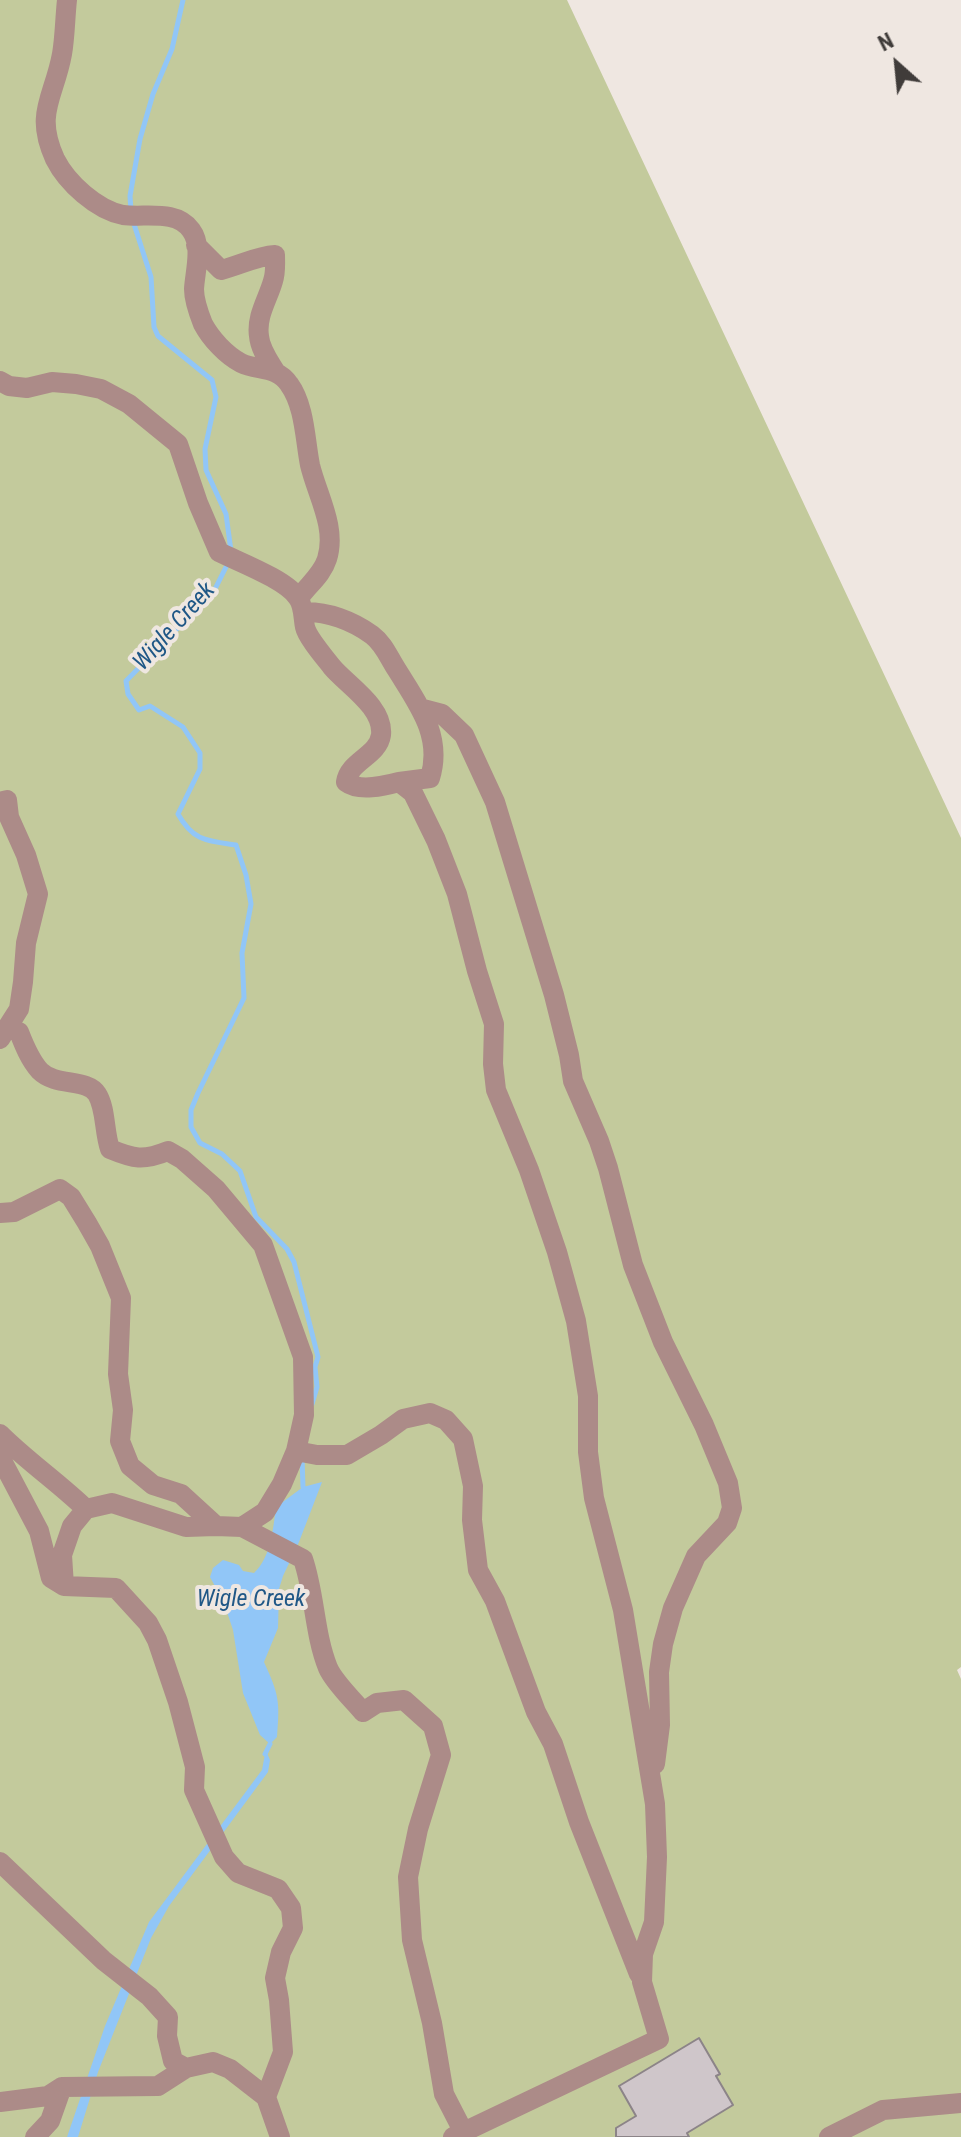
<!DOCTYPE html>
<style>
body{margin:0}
#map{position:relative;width:961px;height:2137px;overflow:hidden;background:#efe7e1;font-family:"Roboto Condensed",sans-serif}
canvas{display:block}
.north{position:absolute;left:857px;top:24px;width:80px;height:80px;-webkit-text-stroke:6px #efe7e1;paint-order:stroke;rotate:333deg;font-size:22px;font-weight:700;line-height:32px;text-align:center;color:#403c3a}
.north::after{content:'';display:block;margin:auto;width:28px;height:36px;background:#403c3a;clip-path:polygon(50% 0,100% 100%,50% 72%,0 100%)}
</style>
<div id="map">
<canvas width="961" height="2137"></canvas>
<div class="north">N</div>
</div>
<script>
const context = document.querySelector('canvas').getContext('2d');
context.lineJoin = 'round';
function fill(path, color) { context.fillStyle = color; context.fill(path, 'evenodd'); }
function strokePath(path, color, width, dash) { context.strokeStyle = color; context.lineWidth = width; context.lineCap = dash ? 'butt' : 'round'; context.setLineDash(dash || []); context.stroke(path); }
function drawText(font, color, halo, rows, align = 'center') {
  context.font = font + ' "Roboto Condensed",sans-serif'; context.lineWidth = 8; context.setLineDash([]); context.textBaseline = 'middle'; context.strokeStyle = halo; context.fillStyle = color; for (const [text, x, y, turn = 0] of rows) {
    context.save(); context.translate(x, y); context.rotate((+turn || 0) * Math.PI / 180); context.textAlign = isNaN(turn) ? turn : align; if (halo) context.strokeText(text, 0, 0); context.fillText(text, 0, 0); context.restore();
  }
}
fill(new Path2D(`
 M0,0h567l394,838v829l-4,3 4,9v458h-961z`), '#c3ca9c');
fill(new Path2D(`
 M322,1482l-23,60 -16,34 -4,13 -1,39 -14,34c15,33 16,39 13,75l-7,7 -10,-9 -17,-42 -10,-63 -9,-27 -14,-26 3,-9 10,-8 16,5 4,6 11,2c17,-16 19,-44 22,-66l27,-20z
 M267,1753l3,7 -2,12 -99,134 -18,32 -53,134 -20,65h-11l38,-111 44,-104 113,-152 3,-16z`), '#91c6f7');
strokePath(new Path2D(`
 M131,211l-1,-15 10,-57 13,-45 19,-45 11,-49
 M133,221l18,56 3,50 4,9 54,44 4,17 -11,52 1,21 20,44 5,37
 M229,561l-15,30 -88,90 2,13 11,16 11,-4 33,21 17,26v16l-22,45c15,27 29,27 58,31l10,30 5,29 -9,49 2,45 -46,95 -7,17v17l9,16 22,11 18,17 16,46 31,32 7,13 24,95 -3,10 2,20 -5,17
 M302,1457l1,30
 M265,1754l5,-10`), '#91c6f7', 5);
const building = new Path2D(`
 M699,2038l21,36 -4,2 17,29 -46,28 2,4h-73v-9l20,-12 -17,-30z`);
fill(building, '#cfc6ca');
strokePath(building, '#8c8488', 2);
strokePath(new Path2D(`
 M67,0c-2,18 -2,37 -5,54 -8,44 -28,59 -7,105 12,24 42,51 68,56 22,3 53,-6 68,15 12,16 4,41 3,59 0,11 5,25 9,35 8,15 23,31 38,39 17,8 36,3 48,21 16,22 16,56 21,81 7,30 27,62 17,94 -5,16 -19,26 -28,39
 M196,245l25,25c19,-5 36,-14 54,-15 0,9 1,17 -2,26 -5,18 -17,35 -14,55 1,13 10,25 16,35
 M0,381l9,5 18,2 25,-6 24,2 25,5 28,15 49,40 20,59 21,49c20,10 68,28 79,46 6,8 5,20 7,29 2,10 20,31 27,40 15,18 52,40 49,68 -3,21 -32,26 -35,47 13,10 38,4 53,0l14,11 23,47 21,54 20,77 17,53 -1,40 3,26 33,80 28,82 19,69 12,75v56l6,46 29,112 32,194 2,53 -3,65 -11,32 -1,28 17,57 -206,98
 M303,612c24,-1 50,9 69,23 12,9 17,23 25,35 21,34 46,66 33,108l-31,4
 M423,709l19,5 22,21 31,67 59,193 15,60 4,26 26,60 9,27 25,97 30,77 41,83 24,58 4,25 -5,15 -31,33 -23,52 -10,36 -4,28 1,53 -5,39
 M0,802l7,-2 2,17 17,38 12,39 -12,49 -3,39 -4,27 -19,30
 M6,1028l13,4c5,13 11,28 21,39 16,16 47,7 57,23 9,14 7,38 13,55 24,10 33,12 58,2l14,8 34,30 47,56 40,112 1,58 -8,36 -14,33 -17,28 -23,15
 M0,1213l14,-1 46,-23 11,8 16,26 13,23 21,52 -3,76 5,36 -3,31 10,25 23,19 28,9 35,32 26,1 61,32c12,35 11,74 25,109 6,14 25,32 35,44l14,-9 27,-3 29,26 8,29 -23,74 -10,48 4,63 20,83 12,71 19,37
 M0,1434c27,27 58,48 86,75
 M296,1451l21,4h30l34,-20 22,-16 27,-6 16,7 17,19 10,47 -1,34 6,50 17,31 41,111 17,32 26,78 60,152
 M0,1457l39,74 12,47 13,8 52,2 32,35 9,17 21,62 17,65 -1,23 30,67 14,16 40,16 13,19 2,20 -12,24 -6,26 4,22 4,52 -17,45
 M64,1586l-2,-31 10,-29 14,-17 26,-6 74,24 30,-1
 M0,1862l103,98 46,36 19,21 -1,19 6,25 13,7
 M0,2102l48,-6 14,-9
 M35,2137l15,-16 12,-34 96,-1 28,-18 27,-6 17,7 36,28 14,40
 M829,2137l54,-27 78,-7`), '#ac8b88', 20);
drawText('italic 24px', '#1f5786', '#efe7e1', [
 ["Wigle Creek",175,627,-48],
 ["Wigle Creek",251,1600]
]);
</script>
